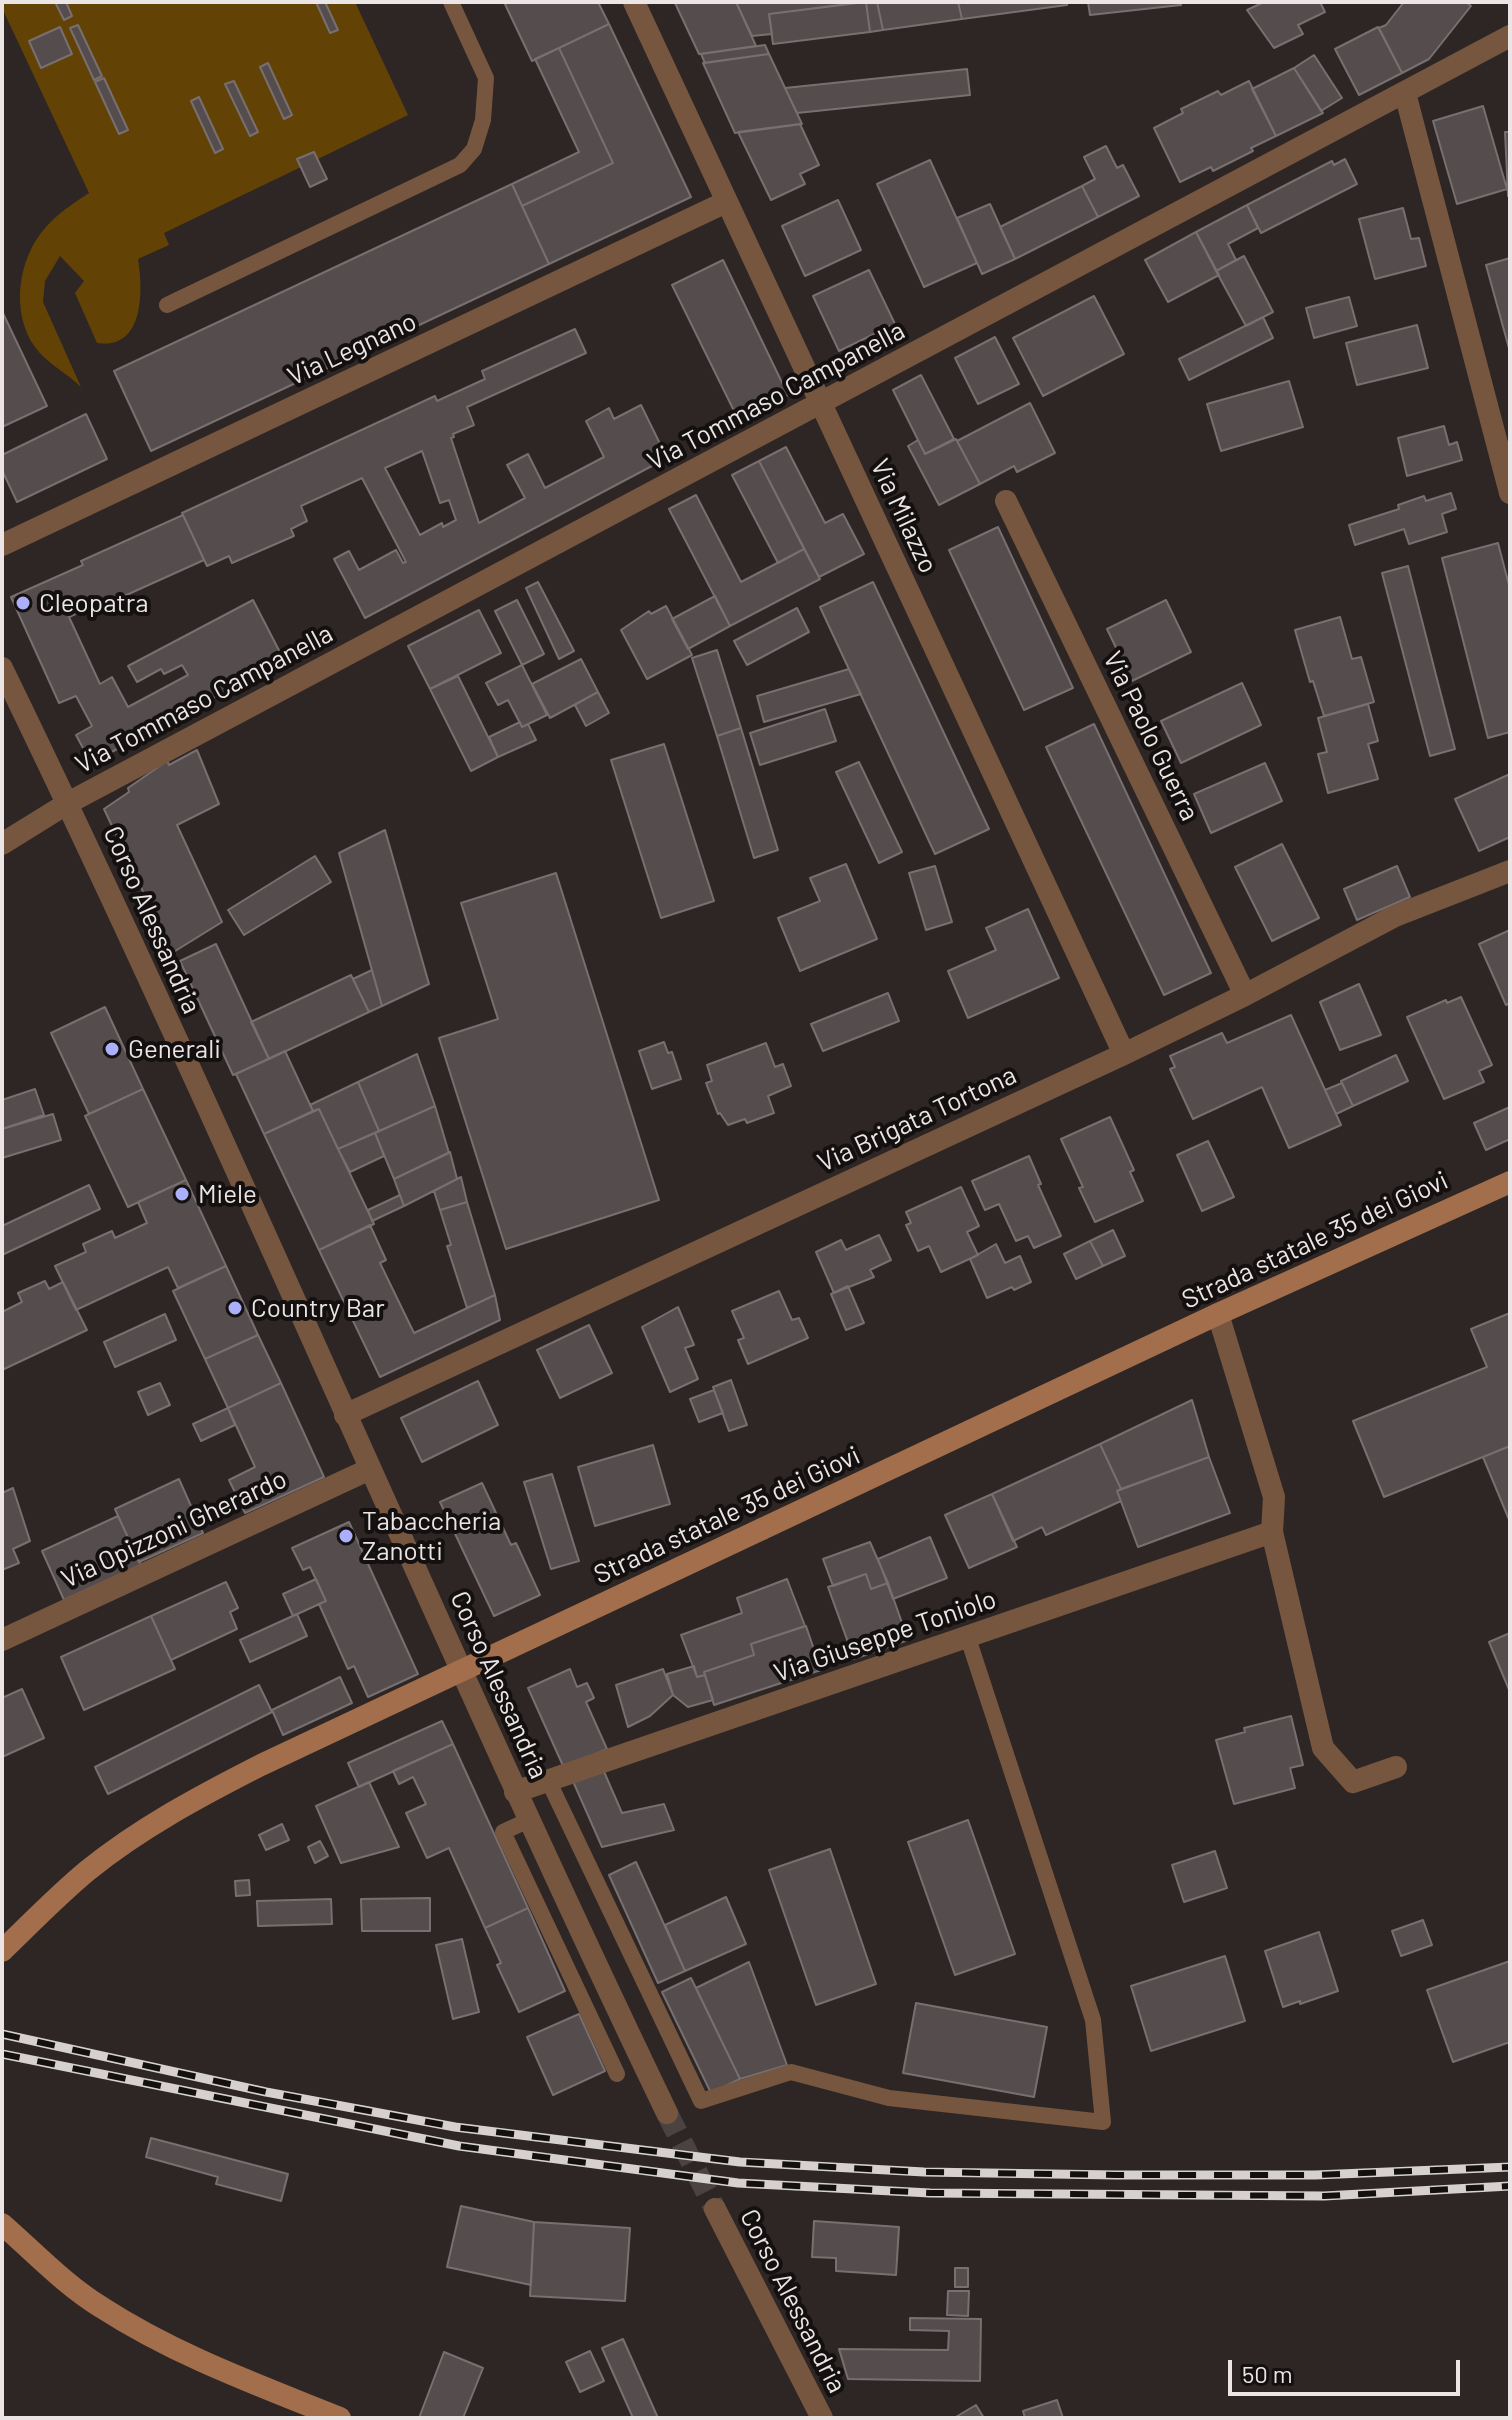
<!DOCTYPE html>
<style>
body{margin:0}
#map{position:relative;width:1512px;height:2420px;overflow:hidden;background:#2d2625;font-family:Barlow,sans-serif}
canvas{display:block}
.frame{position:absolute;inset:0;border:4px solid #ebe6e5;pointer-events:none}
.scale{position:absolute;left:1228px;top:2360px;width:232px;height:36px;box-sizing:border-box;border:4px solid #ebe6e5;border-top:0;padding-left:10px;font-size:24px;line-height:28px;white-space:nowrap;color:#ebe6e5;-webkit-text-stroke:6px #13100f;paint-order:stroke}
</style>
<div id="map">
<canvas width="1512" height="2420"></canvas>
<div class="frame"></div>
<div class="scale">50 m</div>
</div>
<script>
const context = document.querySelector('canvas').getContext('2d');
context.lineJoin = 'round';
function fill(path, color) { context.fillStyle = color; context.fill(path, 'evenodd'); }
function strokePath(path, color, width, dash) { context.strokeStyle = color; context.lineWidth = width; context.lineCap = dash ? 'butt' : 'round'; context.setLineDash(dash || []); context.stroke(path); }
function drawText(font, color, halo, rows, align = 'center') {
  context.font = font + ' Barlow,sans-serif'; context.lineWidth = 8; context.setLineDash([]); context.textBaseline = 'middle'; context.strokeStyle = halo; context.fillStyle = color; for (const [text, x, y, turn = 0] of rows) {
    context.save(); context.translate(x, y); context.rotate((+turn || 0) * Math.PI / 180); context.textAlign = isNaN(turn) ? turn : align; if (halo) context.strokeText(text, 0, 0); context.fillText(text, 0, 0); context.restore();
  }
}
fill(new Path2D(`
 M2,2h353l53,113 -90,44 -4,-7 -16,7 3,8 -137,66 5,12 -31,14c5,31 7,91 -41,84l-22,-50 9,-12 -24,-25 -15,25 -2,21 38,85c-14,-14 -35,-24 -46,-40 -25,-34 -17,-90 11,-120 12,-14 28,-24 43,-34l-87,-185z`), '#634205');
const building = new Path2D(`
 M55,2h11l6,14 -8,4z
 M316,2h9l13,28 -8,3z
 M504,2h94l11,22 -77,37z
 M678,2h58l20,44 -57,8 -24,-51z
 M736,2h127l-94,12 3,20 -20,2z
 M866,2h11l6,28 -13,2z
 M866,2l4,30 -97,12 -4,-30z
 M877,2h81l4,17 -79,11z
 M958,2h109v3l-105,14z
 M1088,2h92l1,3 -91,10z
 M1264,2h56l5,10 -27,13 5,9 -29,14 -27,-38z
 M1404,2h62l5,4 -42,53 -27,14 -23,-45 7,-3z
 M609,24l82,173 -142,67 -27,-58 91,-43 -54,-115z
 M78,25l24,51 -8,4 -24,-52z
 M60,27l12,27 -31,14 -12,-27z
 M1378,27l24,46 -43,22 -24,-46z
 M765,45l4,9 -64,9 -4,-9z
 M559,48l54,115 -91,43 -10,-22 67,-32 -44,-93z
 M769,54l33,70 -67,9 -32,-70z
 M1314,55l28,43 -21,13 -27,-43z
 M268,63l24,52 -8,4 -24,-52z
 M1294,68l29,45 -47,23 -24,-47z
 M967,69l3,26 -173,18 -12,-25z
 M104,78l24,52 -9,4 -24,-52z
 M234,81l24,51 -8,4 -25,-52z
 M1249,81l27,55 -25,12 2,3 -40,20 -2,-4 -31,15 -26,-54 29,-15 -2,-4 37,-18 3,4z
 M199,97l24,52 -8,4 -24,-52z
 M1483,106l24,83 -50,15 -24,-83z
 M800,124l19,41 -19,9 5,10 -34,16 -33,-68z
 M1505,132h5v63l-2,1z
 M1106,146l11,22 6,-3 16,31 -41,21 -16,-31 13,-7 -11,-22z
 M314,152l13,27 -17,8 -13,-28z
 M1345,159l12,25 -96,49 -14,-28 85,-44 2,4z
 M930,160l47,103 -53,24 -47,-103z
 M512,184l37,80 -398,187 -37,-80z
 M1082,186l16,31 -83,42 -15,-32z
 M838,200l23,50 -56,26 -23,-50z
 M990,204l25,55 -33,15 -25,-56z
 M1247,205l11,23 -30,16 8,16 -20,11 -20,-39z
 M1403,208l8,31 8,-1 7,28 -51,13 -16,-60z
 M1196,232l23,43 -51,27 -23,-42z
 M1244,256l29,56 -27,14 -30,-55z
 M1510,258v94l-24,-87z
 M723,260l65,135 -50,24 -66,-134z
 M869,270l26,54 -56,27 -26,-55z
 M1094,296l30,58 -81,42 -30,-58z
 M1349,297l8,29 -43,12 -8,-30z
 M2,311l45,95 -45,21z
 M1263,317l10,21 -84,42 -10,-21z
 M1417,325l11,43 -71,17 -11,-42z
 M575,329l11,24 -119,54 7,18 -21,9 1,3 -3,1 28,85 46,-25 -18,-33 21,-11 17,34 59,-31 -18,-36 23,-13 5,11 27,-14 26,53 -302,160 -31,-59 15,-8 10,19 37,-20 7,13 3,-1 -44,-84 -61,28 6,15 -16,8 3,7 -62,27 -3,-7 -22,10 -25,-53 253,-117 2,5 48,-22 -3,-8zM422,451l18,52 9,-3 7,20 -13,7 -1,-4 -22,12 -35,-67z
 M995,337l24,47 -41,20 -23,-46z
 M921,375l33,64 -29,15 -32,-64z
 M1289,381l14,46 -82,24 -14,-47z
 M1030,403l25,50 -38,19 -3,-6 -34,18 -23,-43z
 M86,414l21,45 -90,43 -15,-32v-15z
 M1444,426l5,19 8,-3 5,18 -55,16 -9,-38z
 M956,439l24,45 -41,21 -31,-59 10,-6 7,14z
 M786,447l39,76 18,-9 21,40 -45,23 -60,-116z
 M759,461l45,88 -26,14 -46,-88z
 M1451,493l5,16 -14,5 5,18 -38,12 -5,-15 -49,16 -6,-20 50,-16 -1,-4 26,-9 2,5z
 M696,495l45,87 63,-33 16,30 -90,47 -61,-117z
 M183,515l21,45 -102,46 -2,-3 -31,14 31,67 12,-7 16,30 60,-32 -6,-10 -18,9 -3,-5 -24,13 -9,-16 125,-66 31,60 -193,103 -15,-28 16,-9 -16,-30 -17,7 -48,-106 72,-32 -2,-4z
 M998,527l75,161 -49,22 -75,-160z
 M1498,543l12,46v143l-22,6 -46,-180z
 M1408,566l47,183 -25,7 -48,-183z
 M538,582l36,69 -15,8 -33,-71z
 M873,582l116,247 -54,25 -115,-247z
 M715,596l15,30 -42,23 -16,-30z
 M517,600l27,54 -22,11 -27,-54z
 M1166,600l25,52 -59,29 -25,-52z
 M666,606l26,49 -45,24 -26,-49 28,-19 2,3z
 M797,608l12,24 -62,33 -13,-24z
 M479,610l22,43 -71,36 -22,-43z
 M1340,617l12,42 9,-2 13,45 -50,14 -11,-35 -3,1 -15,-52z
 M717,650l24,78 -24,8 -25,-78z
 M581,659l17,33 -48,26 -18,-34z
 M522,665l25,50 -25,12 -14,-27 -10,5 -12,-22z
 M849,669l12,25 -97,28 -7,-26z
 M458,676l40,81 -27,14 -41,-82z
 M1242,683l19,42 -80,38 -20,-42z
 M598,692l11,21 -23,13 -11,-21z
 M1368,704l10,37 -10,3 10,35 -50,14 -10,-39 9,-2 -9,-34z
 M825,709l11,32 -76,24 -10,-32z
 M520,722l2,5 6,-3 8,16 -38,17 -9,-20z
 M1094,724l117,249 -47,22 -118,-248z
 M741,728l37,122 -24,8 -37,-122z
 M664,744l50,157 -53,17 -50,-158z
 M197,750l22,54 -42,21 45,97 -50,31 -68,-144 25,-17 -1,-4 39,-27 2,4z
 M859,762l43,90 -23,11 -43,-91z
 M1265,763l17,38 -71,32 -17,-39z
 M1510,774v63l-31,14 -24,-52z
 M385,830l44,154 -47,22 -43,-153z
 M1282,844l37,74 -47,23 -37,-74z
 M315,856l16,26 -87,53 -16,-25z
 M846,864l31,75 -77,32 -22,-53 42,-17 -10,-23z
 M935,866l17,56 -26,8 -17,-57z
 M1397,866l13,31 -53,23 -13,-31z
 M556,873l103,327 -153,49 -67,-211 59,-19 -37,-116z
 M1028,909l31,69 -91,40 -20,-47 48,-21 -10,-22z
 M1510,930v73l-4,2 -27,-61z
 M216,944l53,115 -36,16 -53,-114z
 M372,970l10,36 -13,6 -16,-33z
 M351,975l18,37 -100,47 -18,-37z
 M1359,984l22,51 -41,15 -20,-48z
 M888,993l11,28 -76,30 -12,-27z
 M1461,997l31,68 -13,6 5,11 -40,17 -37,-82 39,-17 1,3z
 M105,1007l38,82 -54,25 -38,-81z
 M1291,1015l50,110 -52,23 -27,-61 -69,32 -23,-50 5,-2 -5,-11 52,-23 5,10z
 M664,1042l4,11 4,-1 9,27 -29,10 -13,-38z
 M766,1043l9,24 8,-3 8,22 -23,10 6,17 -27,10 -2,-4 -17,6 -8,-12 -2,1 -12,-31 6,-2 -5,-16z
 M285,1051l28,60 -49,23 -28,-60z
 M417,1054l18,52 -56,25 -21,-49z
 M1396,1055l12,26 -55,25 -12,-25z
 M358,1082l21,49 -41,18 -19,-40 -6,2 -3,-6z
 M1342,1083l11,23 -17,8 -11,-24z
 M35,1089l9,26 -42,14v-29z
 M143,1089l43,91 -58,27 -43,-91z
 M435,1106l14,47 -55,26 -19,-46z
 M1510,1107v32l-24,11 -12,-27z
 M319,1109l55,115 -55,26 -55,-116z
 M53,1114l8,26 -59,18v-29z
 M1110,1117l24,53 -4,2 13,29 -48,21 -16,-34 4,-1 -22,-48z
 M375,1133l9,23 -34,16 -12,-23z
 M1208,1141l26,56 -32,14 -25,-56z
 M450,1152l7,27 -53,27 -10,-27z
 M1029,1156l12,28 -3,1 23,51 -27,12 -6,-12 -12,5 -17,-37 -14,6 -13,-29z
 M461,1177l6,25 -27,8 -6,-19z
 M186,1180l40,86 -48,22 -10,-21 -92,43 -21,-44 31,-14 -3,-8 29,-13 3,7 32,-15 -9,-21z
 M89,1185l11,24 -98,46v-29z
 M961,1187l18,39 -12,6 11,23 -37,17 -12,-26 -11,5 -12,-26 5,-2 -5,-11z
 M400,1195l4,11 -32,15 -4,-11z
 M467,1202l28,93 -28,13 -20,-62 4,-1 -11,-35z
 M370,1225l16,35 -6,3 34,70 81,-38 5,25 -120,57 -61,-127z
 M1113,1230l12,26 -22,10 -13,-25z
 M879,1235l12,25 -21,10 4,7 -40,16 -18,-41 25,-12 5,10z
 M1090,1241l13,25 -27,13 -12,-25z
 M996,1244l9,19 15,-7 11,26 -17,8 -2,-3 -25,11 -17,-39z
 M226,1266l32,69 -53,24 -32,-68z
 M45,1281l4,8 14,-7 24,48 -85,40v-58l20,-10 -4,-9z
 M848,1286l16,37 -18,7 -15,-36z
 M779,1291l13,29 7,-2 9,20 -60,26 -10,-24 6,-2 -12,-27z
 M678,1307l16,38 -9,3 13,31 -28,13 -28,-65z
 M1510,1313v133l-126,51 -31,-76 134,-54 -16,-38z
 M165,1314l11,26 -61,27 -11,-25z
 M589,1325l23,48 -52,25 -23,-48z
 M258,1335l23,48 -53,25 -23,-49z
 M731,1380l16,45 -18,6 -16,-44z
 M478,1381l20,44 -76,37 -21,-44z
 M160,1383l10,22 -22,10 -10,-23z
 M281,1383l43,94 -79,36 -16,-33 26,-13 -27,-59z
 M714,1390l9,23 -24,9 -9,-23z
 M1192,1400l17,57 -88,32 -21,-45z
 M228,1408l7,17 -34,16 -8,-17z
 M1100,1444l21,45 -4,2 4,10 -75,34 -4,-8 -29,14 -21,-47z
 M653,1445l17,59 -75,22 -17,-59z
 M1510,1446v76l-27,-65z
 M1209,1457l21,56 -92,34 -21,-56z
 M552,1474l27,87 -28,8 -27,-87z
 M179,1479l24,54 -64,29 -24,-53z
 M482,1483l29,62 5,-2 24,52 -46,21 -54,-114z
 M13,1488l17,53 -17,8 6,14 -17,7v-77z
 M992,1494l25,53 -48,21 -24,-53z
 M118,1516l23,49 -77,35 -22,-49z
 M349,1522l69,152 -50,23 -14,-31 -6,3 -29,-65 7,-3 -16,-34 -7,3 -11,-22z
 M930,1537l17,41 -54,21 -15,-40z
 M870,1542l18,41 -17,6 -5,-15 -33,12 -10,-27z
 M866,1574l5,15 17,-6 20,57 -54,19 -26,-72z
 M316,1579l10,22 -33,15 -10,-22z
 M787,1579l18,47 -54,18 3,11 -50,17 1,3 -8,2 -16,-42 61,-22 -5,-15z
 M226,1582l12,26 -8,4 7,17 -66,31 -20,-44z
 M297,1614l10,22 -57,26 -10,-22z
 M151,1616l24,53 -91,41 -23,-53z
 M806,1626l15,44 -107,35 -10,-33 50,-17 -3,-11z
 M1510,1633v59l-21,-50z
 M694,1666l3,11 8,-2 8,25 -25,7 -15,-12 -6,-21z
 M570,1669l7,18 10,-4 7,15 -8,4 21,47 -43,19 -36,-80z
 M663,1669l10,26 -23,21 -22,11 -12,-42z
 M340,1677l12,26 -69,32 -11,-25z
 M259,1685l13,27 -164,82 -13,-27z
 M22,1689l22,49 -42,19v-59z
 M1291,1716l12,49 -13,3 5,20 -61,16 -18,-64 29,-8 -1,-4z
 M442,1721l11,23 -94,43 -11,-24z
 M453,1744l75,164 -43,20 -36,-80 -22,10 -21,-45 20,-9 -13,-27 -14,7 -6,-13z
 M602,1767l20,46 42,-9 10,26 -72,17 -30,-68z
 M369,1782l30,65 -58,16 -25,-57z
 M968,1820l47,134 -60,21 -47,-133z
 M282,1824l7,16 -23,10 -7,-15z
 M320,1841l8,15 -13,7 -7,-16z
 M830,1849l46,135 -60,21 -47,-135z
 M1215,1851l12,37 -43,14 -12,-37z
 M636,1862l49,109 -27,12 -49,-108z
 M249,1880l1,15 -14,1 -1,-15z
 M726,1897l20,47 -61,27 -20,-46z
 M430,1898v33h-68l-1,-32z
 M331,1899l1,25 -74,2 -1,-25z
 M528,1908l37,83 -46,21 -22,-47 4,-2 -16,-35z
 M1423,1920l9,25 -31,11 -9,-25z
 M1319,1932l19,59 -38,13v-3l-17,6 -18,-56z
 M462,1939l17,73 -26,7 -17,-74z
 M1225,1956l20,65 -94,30 -20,-65z
 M1510,1961v81l-57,20 -26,-72z
 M749,1962l38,103 -47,14 -44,-91z
 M691,1978l49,101 -29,14 -49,-101z
 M916,2003l131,24 -13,70 -131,-24z
 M579,2014l26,57 -52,24 -26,-58z
 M151,2138l137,36 -7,27 -65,-17 2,-7 -72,-20z
 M461,2206l73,16 -3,63 -84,-18z
 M814,2221l85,6 -3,48 -60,-4v-13l-24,-1z
 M534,2222l96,6 -5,73 -95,-5z
 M955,2268h13v19h-13z
 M948,2291h21l-1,25 -21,-1z
 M910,2318l71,1 -1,62 -132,-2 -9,-30 109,1 1,-19 -39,-1z
 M623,2339l35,79h-25l-31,-70z
 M590,2351l14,30 -24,11 -14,-30z
 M444,2352l39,16 -20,50h-44z
 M1057,2400l6,18h-38l-2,-7z
 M976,2405l8,13h-30z`);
fill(building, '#544c4d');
strokePath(building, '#776f70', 2);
strokePath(new Path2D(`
 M667,2113l48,96`), '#4a4342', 22, [22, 11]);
strokePath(new Path2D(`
 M167,305l293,-140 14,-16 9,-29 3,-42 -35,-76
 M548,1780l153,321 90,-29 98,26 214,24 -10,-102 -125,-382
 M529,1820l-26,12 114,242`), '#775640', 16);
strokePath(new Path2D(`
 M634,2l490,1052
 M1405,93l105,400
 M1006,501l239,494
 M2,545l724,-343
 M2,668c232,477 435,967 665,1445
 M2,844l66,-41 1442,-767
 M1218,1314l56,183 -2,35 51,216 30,34 43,-15
 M345,1415l779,-361 121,-59 150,-79 115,-45
 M2,1640l368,-171
 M515,1792l757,-260
 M715,2209l107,209`), '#775640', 22);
strokePath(new Path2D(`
 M762,1529l456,-215 292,-132
 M2,2224c32,28 63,61 99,83 74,48 157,78 239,111`), '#a36e4b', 22);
const rail = new Path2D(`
 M2,2034l264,58 189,35 285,35 184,10 192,3h199l195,-8
 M2,2054l457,92 279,37 192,10 394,3 186,-10`);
strokePath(rail, '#d6d1d0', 9);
strokePath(rail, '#13100f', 6, [18]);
strokePath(new Path2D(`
 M2,1951c28,-27 55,-55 85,-80 53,-43 113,-75 174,-106l501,-236`), '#a36e4b', 22);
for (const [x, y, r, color] of [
 [23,603,8,"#acaffb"],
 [112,1049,8,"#acaffb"],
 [182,1194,8,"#acaffb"],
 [235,1308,8,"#acaffb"],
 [346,1536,8,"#acaffb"]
]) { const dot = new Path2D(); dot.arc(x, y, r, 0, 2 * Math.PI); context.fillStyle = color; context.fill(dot); strokePath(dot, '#13100f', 3); }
drawText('26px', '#ebe6e5', '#13100f', [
 ["Via Legnano",352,349,-25],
 ["Via Tommaso Campanella",776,396,-28],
 ["Via Milazzo",904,516,65],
 ["Via Tommaso Campanella",204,699,-28],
 ["Via Paolo Guerra",1151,736,64],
 ["Corso Alessandria",152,920,66],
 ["Via Brigata Tortona",917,1119,-25],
 ["Strada statale 35 dei Giovi",1315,1240,-25],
 ["Strada statale 35 dei Giovi",727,1515,-25],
 ["Via Opizzoni Gherardo",174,1529,-25],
 ["Via Giuseppe Toniolo",885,1636,-19],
 ["Corso Alessandria",499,1685,66],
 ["Corso Alessandria",793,2301,63]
]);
drawText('26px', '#ebe6e5', '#13100f', [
 ["Cleopatra",39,603],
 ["Generali",128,1049],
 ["Miele",198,1194],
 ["Country Bar",251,1308],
 ["Tabaccheria",362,1521],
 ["Zanotti",362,1551]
], 'left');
</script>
